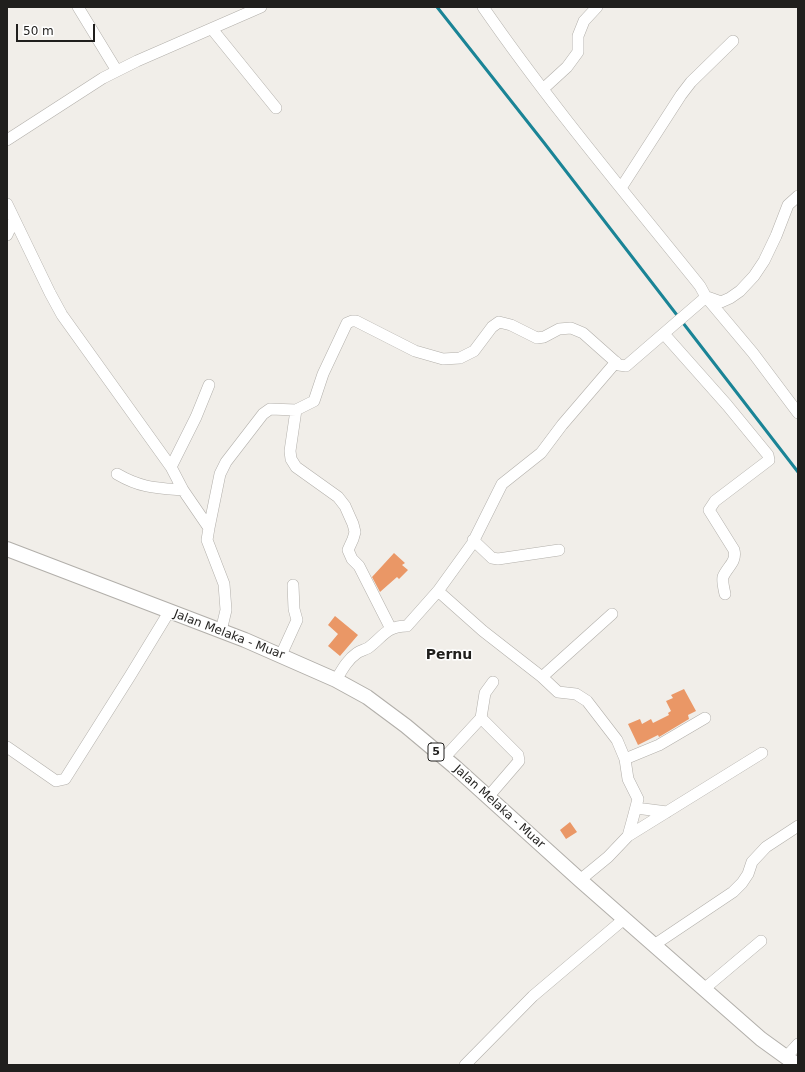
<!DOCTYPE html>
<style>
body{margin:0}
#map{position:relative;width:805px;height:1072px;overflow:hidden;background:#f1eee9;font-family:"DejaVu Sans",sans-serif}
canvas{display:block}
.frame{position:absolute;inset:0;border:8px solid #201f1d;pointer-events:none}
.scale{position:absolute;left:16px;top:24px;width:79px;height:18px;box-sizing:border-box;border:2px solid #201f1d;border-top:0;padding-left:5px;font-size:12px;line-height:14px;white-space:nowrap;color:#201f1d;-webkit-text-stroke:3px #fff;paint-order:stroke}
</style>
<div id="map">
<canvas width="805" height="1072"></canvas>
<div class="frame"></div>
<div class="scale">50 m</div>
</div>
<script>
const context = document.querySelector('canvas').getContext('2d');
context.lineJoin = 'round';
function strokePath(path, color, width, dash) { context.strokeStyle = color; context.lineWidth = width; context.lineCap = dash ? 'butt' : 'round'; context.setLineDash(dash || []); context.stroke(path); }
function fill(path, color) { context.fillStyle = color; context.fill(path, 'evenodd'); }
function drawText(font, color, halo, rows, align = 'center') {
  context.font = font + ' "DejaVu Sans",sans-serif'; context.lineWidth = 3; context.setLineDash([]); context.textBaseline = 'middle'; context.strokeStyle = halo; context.fillStyle = color; for (const [text, x, y, turn = 0] of rows) {
    context.save(); context.translate(x, y); context.rotate((+turn || 0) * Math.PI / 180); context.textAlign = isNaN(turn) ? turn : align; if (halo) context.strokeText(text, 0, 0); context.fillText(text, 0, 0); context.restore();
  }
}
strokePath(new Path2D(`
 M437,7l108,137 253,328`), '#1a8496', 3);
fill(new Path2D(`
 M394,553l11,10 -3,2 6,5 -9,9 -2,-2 -17,15 -8,-15z
 M335,616l23,19 -18,21 -12,-10 10,-12 -10,-9z
 M684,689l12,22 -8,4 1,4 -30,18 -1,-2 -20,10 -10,-21 12,-5 2,5 9,-5 2,4 16,-8 -1,-2 3,-2 -5,-10 7,-3 -2,-3z
 M570,822l7,10 -11,7 -6,-9z`), '#ea9766');
const minor = new Path2D(`
 M78,7l39,64
 M483,7c67,97 143,187 217,279l6,11 47,56 45,60
 M212,29l64,79
 M543,89l24,-22 11,-15v-16l6,-15 13,-14
 M7,140l96,-62 34,-17 124,-54
 M621,188l60,-93 10,-13 42,-41
 M7,204l43,89 12,22 109,152 12,23 26,38
 M7,235l7,-15
 M707,297l14,5 9,-4 10,-7 14,-15 10,-15 12,-25 12,-31 10,-9
 M664,334l63,71 41,50 1,5 -54,41 -6,9 25,40c3,12 -7,17 -11,27 -1,5 1,12 2,17
 M296,410l-6,41 1,8 5,8 42,30 7,9 8,18 2,8 -2,7 -5,11 4,9 7,7 32,63
 M171,467l25,-50 13,-32
 M117,474c24,14 39,14 66,16
 M473,540l19,18 6,1 61,-9
 M438,591l45,40 59,46 16,15 18,2 11,7 30,39 8,19 3,20 10,20 -5,19 -5,18 -20,21 -28,23
 M221,631l5,-21 -2,-26 -17,-44 2,-12 11,-54 6,-12 37,-48 7,-5 26,1 18,-9 9,-27 24,-51 5,-2h4l59,30 28,8 17,-1 14,-7 18,-24 7,-5 12,3 26,13 7,-1 15,-8 12,-1 12,5 36,32 7,1 80,-69
 M281,655l16,-35 -3,-11 -1,-24
 M542,677l70,-63
 M336,680c6,-10 11,-20 21,-27 3,-2 7,-3 11,-5 15,-11 18,-22 39,-22l31,-35 34,-47 30,-60 39,-31 21,-28 54,-63
 M481,718l4,-25 8,-11
 M7,747l49,34 9,-2 65,-103 39,-64
 M444,758l37,-40 37,37 1,6 -31,36
 M625,759l34,-14 46,-27
 M636,808l31,4
 M628,836l134,-83
 M654,945l79,-53 9,-9 6,-9 4,-12 14,-15 32,-21
 M704,989l57,-48
 M786,1057l12,-13
 M465,1065l68,-69 91,-77`);
const major = new Path2D(`
 M7,549l238,91 91,40 31,17 39,29 49,41 125,113 181,159 36,26`);
strokePath(minor, '#b2afaa', 12);
strokePath(major, '#b2afaa', 16);
strokePath(minor, '#fff', 11);
strokePath(major, '#fff', 14);
for (const [x, y, w] of [
 [436,752,16]
]) { const box = new Path2D(); box.roundRect(x - w / 2, y - 9, w, 18, 3); context.fillStyle = '#fff'; context.fill(box); strokePath(box, '#201f1d', 1); }
drawText('bold 11px', '#201f1d', null, [
 ["5",436,752]
]);
drawText('12px', '#201f1d', '#fff', [
 ["Jalan Melaka - Muar",229,635,21],
 ["Jalan Melaka - Muar",499,807,42]
]);
drawText('bold 14px', '#201f1d', '#fff', [
 ["Pernu",449,655]
]);
</script>
